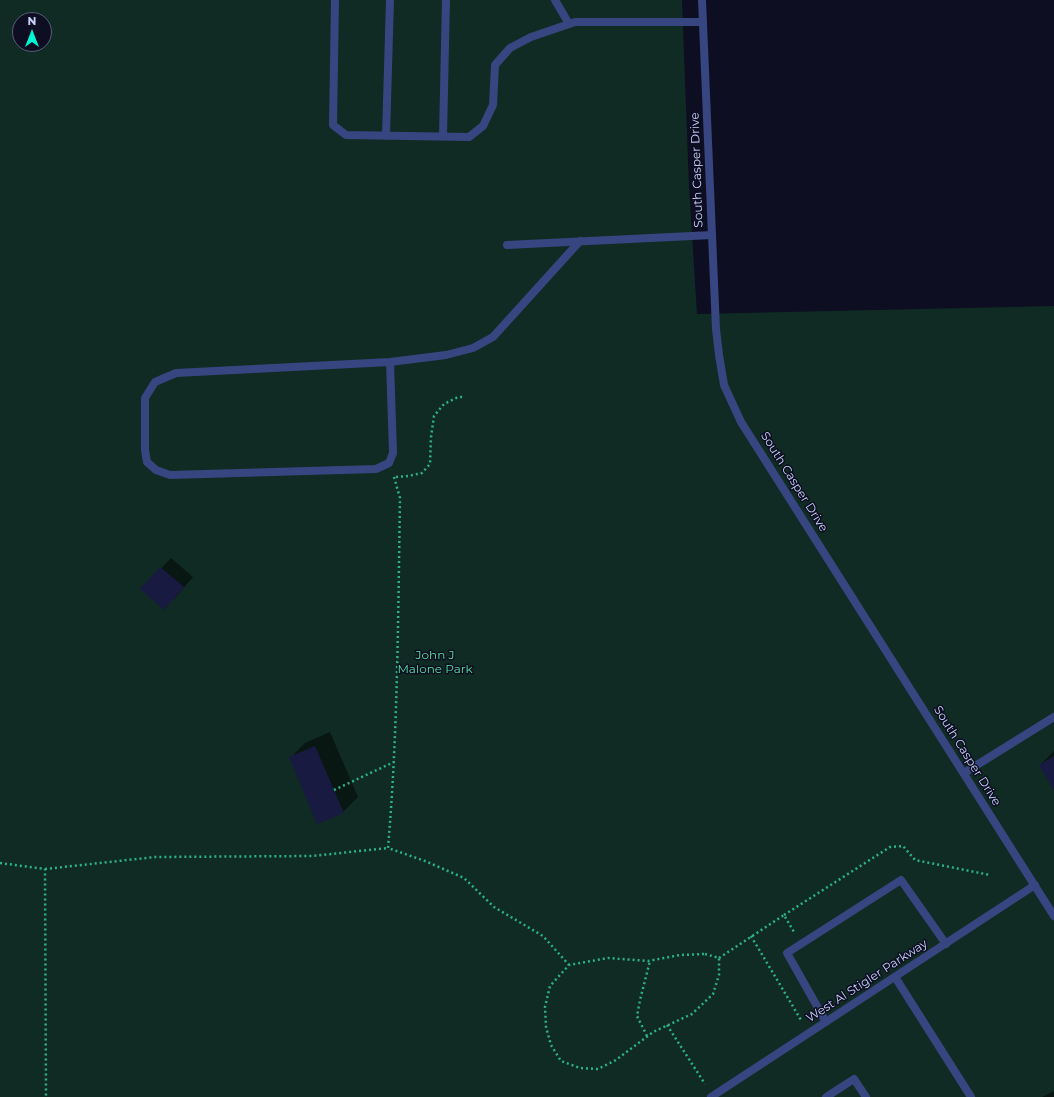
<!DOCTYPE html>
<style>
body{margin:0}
#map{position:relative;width:1054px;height:1097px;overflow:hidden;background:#0d0e21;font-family:Montserrat,sans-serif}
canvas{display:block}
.north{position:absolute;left:12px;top:12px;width:40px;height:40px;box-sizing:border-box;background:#0d0e21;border:1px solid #595d7a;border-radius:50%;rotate:0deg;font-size:11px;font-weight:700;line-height:16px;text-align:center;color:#ccd3ff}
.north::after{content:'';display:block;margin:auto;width:14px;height:18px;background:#00f7d5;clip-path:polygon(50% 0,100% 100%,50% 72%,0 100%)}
</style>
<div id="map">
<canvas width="1054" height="1097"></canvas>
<div class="north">N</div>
</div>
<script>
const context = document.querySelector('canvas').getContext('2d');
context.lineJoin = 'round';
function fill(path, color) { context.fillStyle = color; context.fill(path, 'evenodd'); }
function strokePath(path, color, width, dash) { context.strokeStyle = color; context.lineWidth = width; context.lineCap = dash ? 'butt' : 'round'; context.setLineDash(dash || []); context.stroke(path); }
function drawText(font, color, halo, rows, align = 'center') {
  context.font = font + ' Montserrat,sans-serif'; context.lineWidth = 3; context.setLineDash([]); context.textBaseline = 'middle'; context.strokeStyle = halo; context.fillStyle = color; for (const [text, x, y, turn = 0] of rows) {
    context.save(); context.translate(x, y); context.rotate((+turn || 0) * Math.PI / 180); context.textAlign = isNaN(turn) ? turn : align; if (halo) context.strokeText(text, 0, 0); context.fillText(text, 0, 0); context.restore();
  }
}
fill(new Path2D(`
 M0,0h682l7,187 8,127 357,-8v791h-1054zM20,20h24v24h-24z`), '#102b23');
fill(new Path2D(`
 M171,558l22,19 -19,22 -32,-10z
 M330,732l28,65 -15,15 -53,-54 15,-15z
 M1054,751v37l-14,-23z
 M1054,1091v6h-12z`), '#0007');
fill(new Path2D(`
 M160,567l24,20 -20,23 -24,-21z
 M315,746l29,67 -27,11 -28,-67z
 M1054,756v34l-15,-25z`), '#191a42');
strokePath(new Path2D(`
 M394,477l6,21c-2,116 -2,233 -12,350l37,13 39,17 30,29 49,29 26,29
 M396,477l12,-1 14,-3 8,-9 1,-27 3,-21 10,-12 14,-7h6
 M334,790l60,-28
 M0,863l45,6 1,228
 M45,869l110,-12 157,-1 76,-8
 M784,915l106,-68 13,-1 12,14 75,15
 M751,936l50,84
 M705,954l14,4v17l-6,19 -21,20 -39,18 -37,28 -18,9 -18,-1 -19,-7 -10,-16 -5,-18 -1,-20 5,-21 19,-21 39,-7 40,3 32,-6z
 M719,958l65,-43 10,17
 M667,1025l38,59
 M647,1036l-10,-20 3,-16 10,-39`), '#2cb38b', 2.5, [2, 3]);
strokePath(new Path2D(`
 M335,0l-2,125 13,10 123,2 14,-11 10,-21 2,-40 15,-17 21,-11 44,-15h128
 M555,0l14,24
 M386,136l4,-136
 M443,136l3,-136
 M507,245l205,-10
 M390,362l3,91 -4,10 -13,6 -206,6 -14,-5 -9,-8 -2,-12v-52l10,-16 21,-9 214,-11 56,-7 27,-7 20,-11 87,-96
 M964,773l90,-56
 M895,977l76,120
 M826,1022l-39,-69 114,-73 45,64
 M826,1097l28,-18 12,18`), '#374680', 8);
strokePath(new Path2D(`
 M702,0l14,329 3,26 5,30 17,37 313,494
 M711,1097l324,-212`), '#374680', 8);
drawText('12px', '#ccd3ff', '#0d0e21', [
 ["South Casper Drive",697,170,-92],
 ["South Casper Drive",794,482,58],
 ["South Casper Drive",967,756,58],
 ["West Al Stigler Parkway",867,981,-33]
]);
drawText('12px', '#57e09d', '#0d0e21', [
 ["John J",435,655],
 ["Malone Park",435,669]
]);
</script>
